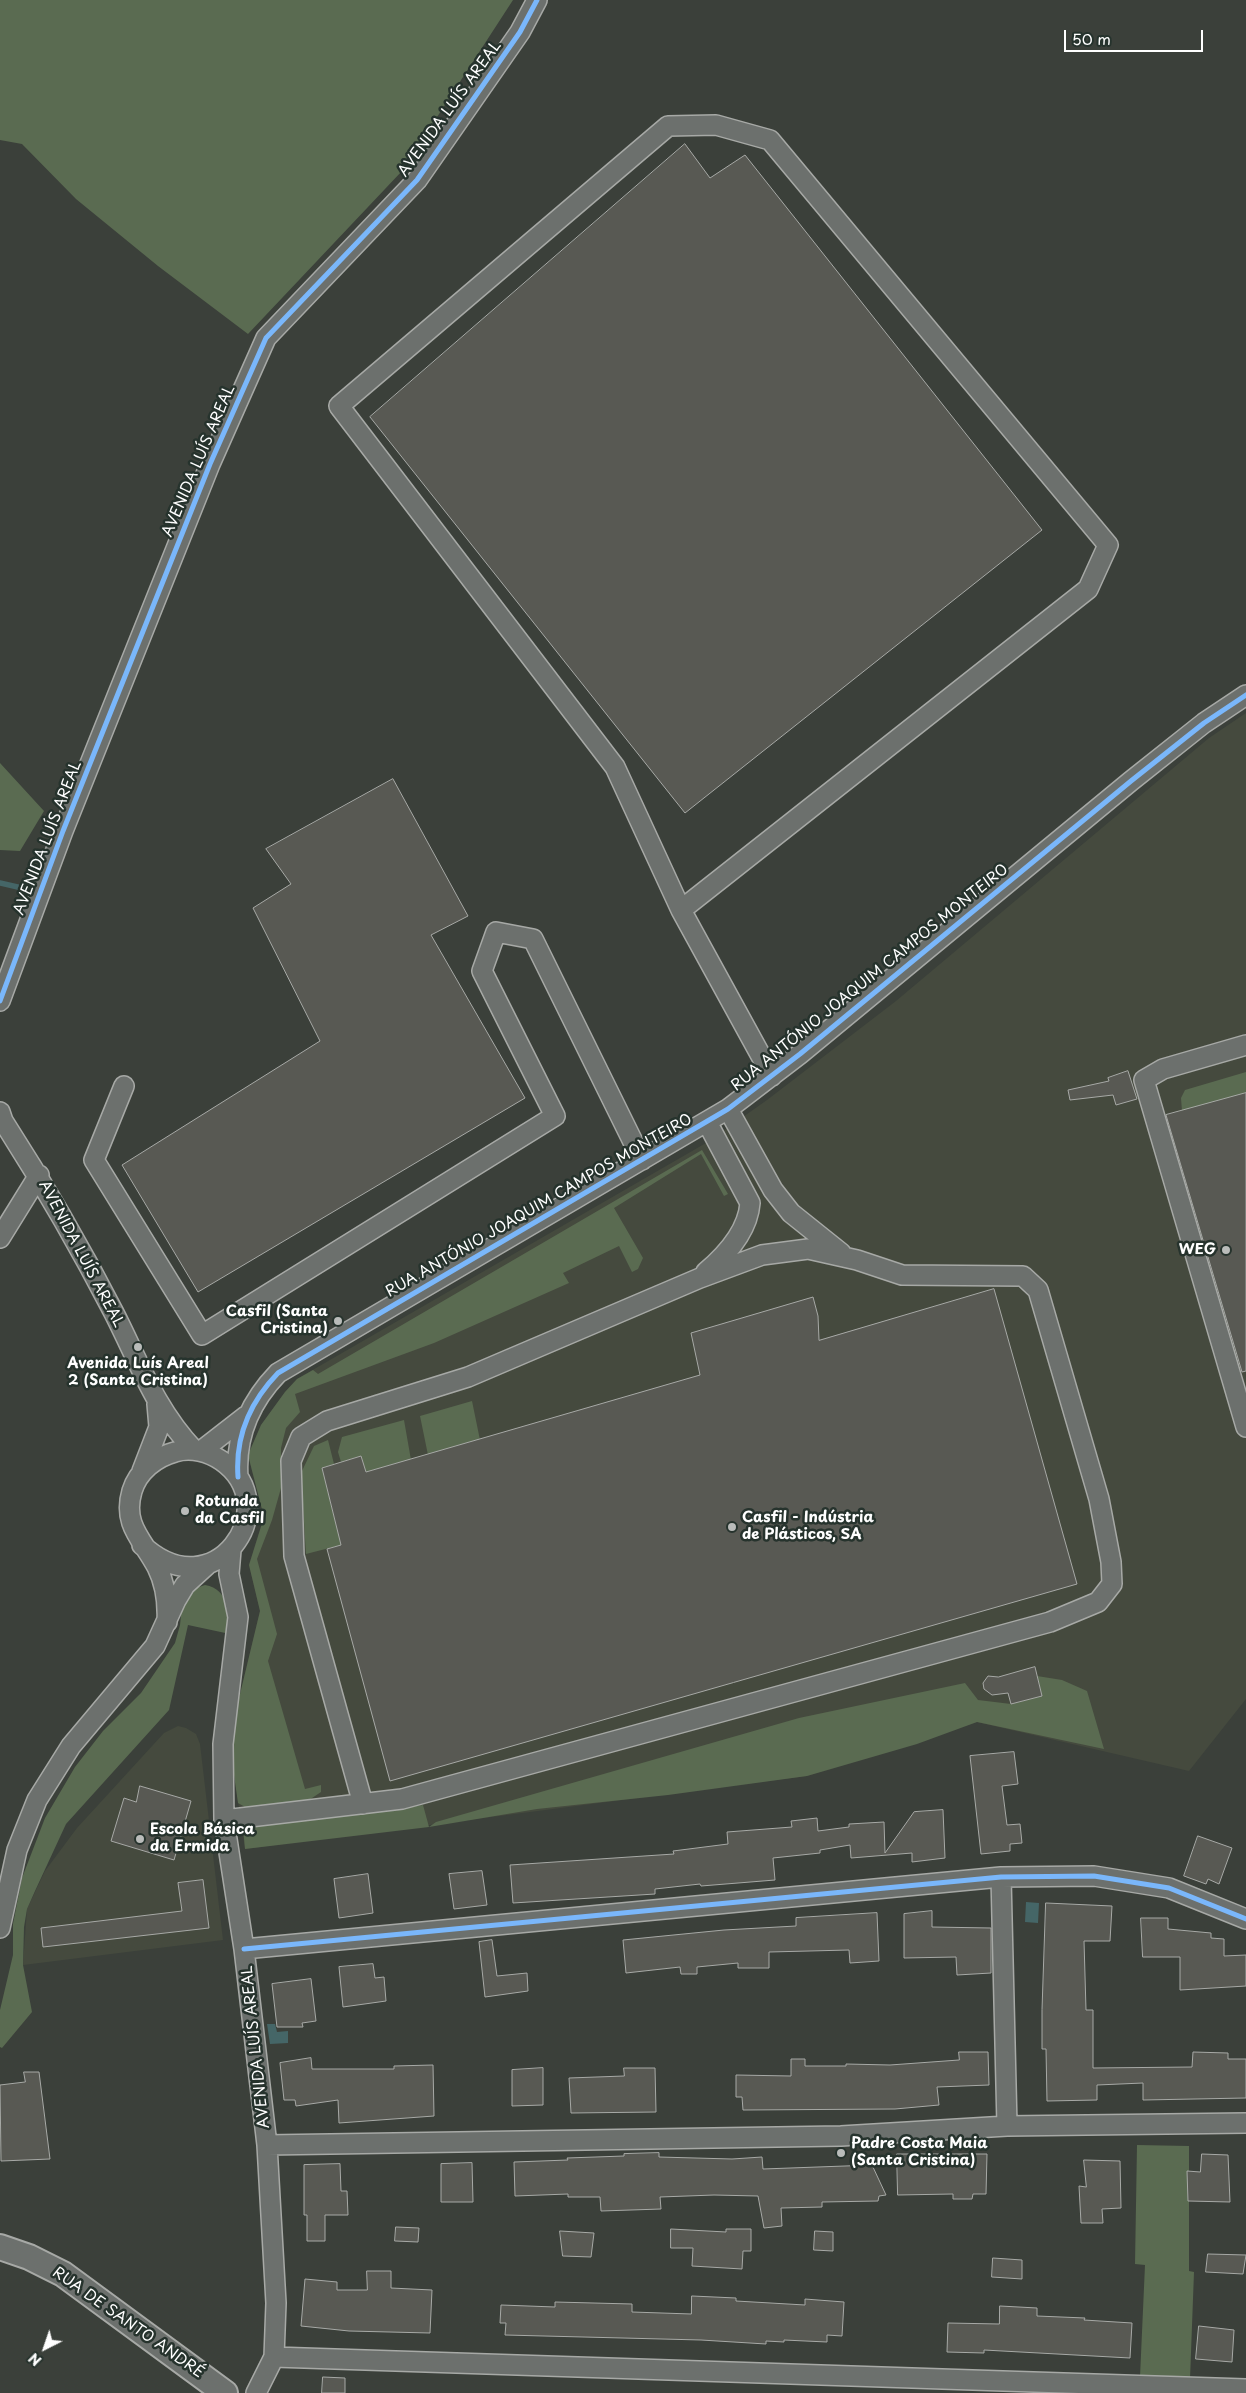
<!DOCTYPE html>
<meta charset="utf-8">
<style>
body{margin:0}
#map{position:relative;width:1246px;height:2393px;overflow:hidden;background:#3b403a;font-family:"Playpen Sans",sans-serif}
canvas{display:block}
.north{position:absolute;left:20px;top:2323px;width:50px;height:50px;-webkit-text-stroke:4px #26332d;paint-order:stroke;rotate:221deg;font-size:14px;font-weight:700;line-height:20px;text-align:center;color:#fff}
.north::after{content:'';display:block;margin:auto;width:18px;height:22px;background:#fff;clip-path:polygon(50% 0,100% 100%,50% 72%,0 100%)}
.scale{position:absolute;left:1064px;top:30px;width:139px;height:22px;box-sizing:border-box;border:2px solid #fff;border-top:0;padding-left:6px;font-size:15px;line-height:18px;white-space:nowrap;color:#fff;-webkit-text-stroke:4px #26332d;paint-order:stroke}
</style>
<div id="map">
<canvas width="1246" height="2393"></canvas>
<div class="north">N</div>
<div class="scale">50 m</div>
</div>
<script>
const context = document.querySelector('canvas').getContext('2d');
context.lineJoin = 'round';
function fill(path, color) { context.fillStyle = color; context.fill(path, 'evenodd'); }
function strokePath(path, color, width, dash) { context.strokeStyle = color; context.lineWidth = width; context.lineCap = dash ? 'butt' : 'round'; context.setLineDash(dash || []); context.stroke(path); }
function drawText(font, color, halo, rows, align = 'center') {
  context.font = font + ' "Playpen Sans",sans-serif'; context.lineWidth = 5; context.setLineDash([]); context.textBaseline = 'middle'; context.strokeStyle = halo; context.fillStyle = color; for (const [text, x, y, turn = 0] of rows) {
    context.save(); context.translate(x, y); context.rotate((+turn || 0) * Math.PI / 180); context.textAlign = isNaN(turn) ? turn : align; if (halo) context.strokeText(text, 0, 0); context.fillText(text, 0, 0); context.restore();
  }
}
fill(new Path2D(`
 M1246,713v986l-57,72 -212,-49 -170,54 -562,73 -16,-109 31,-129 -11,-46 15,-48 -16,-62 13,-30 24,-33 12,-13 409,-236 61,-43 129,-99 313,-263z
 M178,1726l8,2 10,6 4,10 23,196 -200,25 4,-56 18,-38 32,-43 87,-95z`), '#454a3e');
fill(new Path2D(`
 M0,0h513l-111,171 -154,163 -90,-68 -82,-67 -54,-55 -22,-4z
 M0,763l44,48 -24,40 -20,-1z
 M1246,1072v21l-64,18 -1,-13 4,-8z
 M702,1150l26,44 -4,2 -23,-42 -87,54 29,50 -5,11 -6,3 -13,-26 -56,27 6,10 -135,60 -139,51 5,18 -14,16 -5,20v40l-9,32 -15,39 20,75 -9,27 37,128 16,-4v7l-12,8 -64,7 -7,-4 -9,-63 31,-129 -11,-46 15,-48 -16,-62 13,-30 24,-33 12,-13 16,-9 5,4z
 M472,1401l8,39 -52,15 -8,-39z
 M404,1420l7,40 -45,12 -5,-16 -20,6 -3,-10 4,-15z
 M328,1440l6,24 -12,4 19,77 -35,9 -5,-81 13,-27z
 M205,1585c25,4 23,30 25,49l-42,-9 -19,85 -103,114 -31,67 -8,18 -3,18 -1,38 9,47 -30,36 -2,-1v-37l13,-55v-31l9,-46 23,-60 30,-51 28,-36 38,-38 34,-50 5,-18 2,-20 11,-16z
 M1037,1676l25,4 25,11 17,58 -127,-27 -60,22 -110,32 -139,19 -131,14 -108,18 -184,22 -2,-22 180,-22 6,22 7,-5 363,-104 166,-35 13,17 33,4 31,-8z
 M1137,2145l52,1v125l5,1 -4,107 -50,-2 5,-112 -10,-1z`), '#5a6b51');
fill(new Path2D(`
 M1026,1902l13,1 -1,20 -13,-1z
 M267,2024h8l2,8 11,-1v12l-18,1z`), '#456667');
strokePath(new Path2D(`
 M0,883l35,8`), '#456667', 5.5);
const building = new Path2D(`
 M685,144l25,34 35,-23 297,375 -357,283 -315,-396z
 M393,779l75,137 -37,19 94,163 -327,194 -76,-127 198,-124 -67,-133 38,-24 -25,-35z
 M1128,1071l9,28 -21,6 -3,-10 -43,5 -2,-10 41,-9 -1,-3z
 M1246,1093v278l-4,1 -76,-257z
 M994,1289l83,295 -687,197 -63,-232 14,-4 -19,-77 39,-12 5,16 334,-97 -9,-42 122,-36 5,19 1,24z
 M1035,1667l7,29 -31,8 -3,-11 -16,2 -8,-6 -1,-6 5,-7 10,1z
 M1014,1752l4,32 -16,2 5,39 13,-1 2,19 -12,1v7l-29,3 -11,-98z
 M140,1786l51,15 -17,59 -63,-19 13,-43 12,4z
 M943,1810l2,48 -33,4v-9l-61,5 -1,-13 -30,5v3l-47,5 2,22 -74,6 -1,-2 -45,5v5l-142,9 -3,-38 164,-11 -1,-3 55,-7 -1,-12 65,-5 -1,-6 26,-3 1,13 31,-4v-3l35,-2 1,31 29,-41z
 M1198,1836l34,12 -13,36 -11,-5 -2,5 -22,-8z
 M482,1871l5,34 -33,4 -5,-35z
 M368,1874l5,39 -34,5 -5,-39z
 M203,1880l6,48 -166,19 -2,-19 141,-17 -4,-28z
 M1046,1903l66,3 -2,35h-26l2,69h7v58l99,-1 1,-15 35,1v6h18v39l-103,2v-17l-46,2v15l-50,1 -1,-52h-4v-39z
 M932,1911v16l59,1v45l-34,2 -1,-18 -52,1v-44z
 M877,1913l2,48 -29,2 -1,-13 -80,2v16h-31v-5l-41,4v7h-16l-1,-7 -54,6 -3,-33 101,-10 72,-4v-8z
 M1141,1918h27v11l43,4v5l13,1v17l22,-1v31l-66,4v-33h-37z
 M492,1940l5,36 30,-3 1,18 -43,6 -6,-55z
 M373,1964l2,14 9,-1 2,24 -43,6 -4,-40z
 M311,1979l5,42 -14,2 1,4h-26l-5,-43z
 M959,2052h29l1,33 -52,2 2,18 -44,4 -152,1 -1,-13h-6v-22l55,1v-17h14v7h41v-2l44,1 69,-5z
 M311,2058l1,11h82v-3l39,-1 1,51 -95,7 -1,-23 -42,6 -1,-6h-11l-4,-37z
 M543,2068v37l-31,1v-36z
 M624,2068h31l1,44 -85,1 -2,-35 55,-2z
 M24,2072h15l11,87 -49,2 -1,-76 25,-3z
 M659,2153v4l73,2 30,-2 1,12 109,-4 14,30 -7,1 -1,5 -56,1v5l-41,1 1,18 -18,2 -6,-32 -44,-1 -54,2 1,12 -60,2 -1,-14h-32v-3l-53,2 -1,-34 54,-2 -1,-2 57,-2v-2z
 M897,2154h90l-1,40h-13l-1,5h-19v-5l-55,1z
 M1202,2154l26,1 2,47 -42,-1 -1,-30 13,1z
 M1084,2160l36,1 1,47 -19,1 1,14h-22l-2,-37 7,1z
 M472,2163l1,39h-32v-38z
 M340,2164l1,27h6l1,24h-23v26h-18v-26h-3v-50z
 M396,2227l23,1 -1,14 -23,-1z
 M671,2229l55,3v-3h25v22h-8l-1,18 -50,-3 1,-18h-22z
 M560,2231l34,2 -3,24 -28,-1z
 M815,2231l18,1v19l-19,-1z
 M1208,2254l38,1 -3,19 -37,-2z
 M993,2258l29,2v19l-30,-2z
 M367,2271h24v17l41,2 -2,43 -81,-2 -48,-5 4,-47 32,3v8h30z
 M692,2296l44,2v3l69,4v-6l39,3 -2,34 -15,-1v7l-43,-2v2l-18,-1v3l-65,-4 -196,-5 1,-12h-6l1,-18 54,2v-5l77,2v8l59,2z
 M1000,2306l37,2v8l48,2 -1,2 48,3 -2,35 -146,-8v3l-37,-1 1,-29 51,1z
 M1199,2326l35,4 -2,32 -36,-3z
 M323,2377l22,1v15h-23z`);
fill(building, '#585953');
strokePath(building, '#a7a9a6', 1);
const minor = new Path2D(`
 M681,910l-66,-143 -276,-361 329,-280 48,-1 54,15 338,405 -20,44 -407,321 91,166
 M0,1001l63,-170 147,-367 56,-126 151,-158 103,-148 17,-32
 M1246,1045l-83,24 -19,11 102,347
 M124,1086l-30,74 108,175 353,-219 -73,-145 14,-39 37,7 109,221
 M728,1109l45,81 18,23 50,40
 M0,1112l3,9c40,62 77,126 111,192 25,49 41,96 80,137
 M0,1238l39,-63
 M706,1272c20,-17 42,-42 44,-69l-43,-81
 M201,1451l45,-35
 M142,1471l17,-44 -2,-23
 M238,1477c-3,-41 12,-75 40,-104l450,-264 72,-55 331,-273 73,-58 42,-28
 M142,1545c72,67 145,-38 80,-84 -13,-9 -31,-14 -47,-9 -19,5 -37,19 -43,39 -10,34 11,49 25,76 9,18 11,36 10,55
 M231,1550l-2,24 9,43 -15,127 1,76 20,129 23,196 9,158 -2,54 -18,36
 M224,1820l178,-21 648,-177 48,-20 14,-18 -1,-22 -12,-63 -61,-209 -15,-14 -121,-1 -45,-15 -49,-11 -46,6 -62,23 -232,99 -141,44 -26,16 -10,24 3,95 69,248
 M1001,1877l6,249
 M0,1928l17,-78 20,-50 34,-54 84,-100 21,-46 9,-15 22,-20
 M244,1949l757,-72 93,-1 75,12 77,31
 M267,2145l574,-9 166,-10 239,-3
 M274,2357l972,32`);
const major = new Path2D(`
 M0,2247l29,10 34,17 162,119`);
strokePath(minor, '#a7a9a6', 22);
strokePath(major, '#a7a9a6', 28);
strokePath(minor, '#6c706d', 19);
strokePath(major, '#6c706d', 24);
strokePath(new Path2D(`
 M0,1001l63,-170 147,-367 56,-126 151,-158 103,-148 17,-32
 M238,1477c-3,-41 12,-75 40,-104l450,-264 72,-55 331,-273 73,-58 42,-28
 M244,1949l757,-72 93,-1 75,12 77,31`), '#7ab7fb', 5);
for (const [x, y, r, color] of [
 [1226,1250,5,"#babcba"],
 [338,1321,5,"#babcba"],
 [138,1347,5,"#babcba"],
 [185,1511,5,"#babcba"],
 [732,1527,5,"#babcba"],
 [140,1839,5,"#babcba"],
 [841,2153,5,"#babcba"]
]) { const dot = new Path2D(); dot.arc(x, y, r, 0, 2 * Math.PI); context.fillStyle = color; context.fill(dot); strokePath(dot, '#26332d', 2); }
drawText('15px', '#fff', '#26332d', [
 ["AVENIDA LUÍS AREAL",450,109,-54],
 ["AVENIDA LUÍS AREAL",199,461,-67],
 ["AVENIDA LUÍS AREAL",48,838,-69],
 ["RUA ANTÓNIO JOAQUIM CAMPOS MONTEIRO",870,978,-39],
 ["RUA ANTÓNIO JOAQUIM CAMPOS MONTEIRO",539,1206,-30],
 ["AVENIDA LUÍS AREAL",81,1254,62],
 ["AVENIDA LUÍS AREAL",256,2047,-96],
 ["RUA DE SANTO ANDRÉ",128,2323,35]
]);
drawText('bold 15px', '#fff', '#26332d', [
 ["WEG",1216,1250,"right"],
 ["Casfil (Santa",328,1312,"right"],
 ["Cristina)",328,1329,"right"],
 ["Avenida Luís Areal",138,1364,"center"],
 ["2 (Santa Cristina)",138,1381,"center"],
 ["Rotunda",195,1502],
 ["da Casfil",195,1519],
 ["Casfil - Indústria",742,1518],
 ["de Plásticos, SA",742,1535],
 ["Escola Básica",150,1830],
 ["da Ermida",150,1847],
 ["Padre Costa Maia",851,2144],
 ["(Santa Cristina)",851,2161]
], 'left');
</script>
